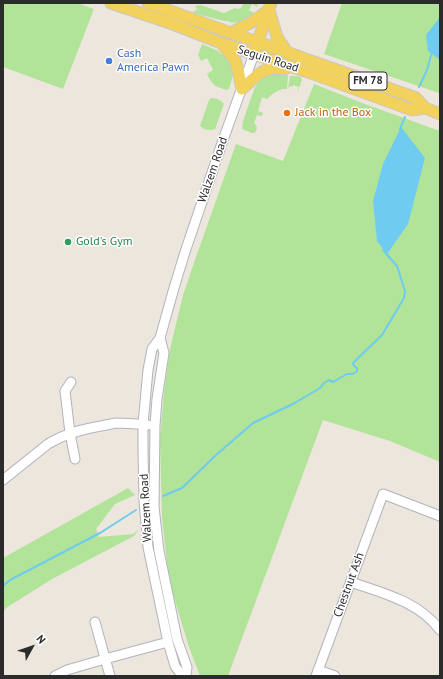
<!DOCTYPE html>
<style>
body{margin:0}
#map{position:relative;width:443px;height:679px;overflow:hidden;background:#ede6dd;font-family:"PT Sans",sans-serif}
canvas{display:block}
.frame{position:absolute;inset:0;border:4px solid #2b2b2b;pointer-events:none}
.north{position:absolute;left:12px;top:627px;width:40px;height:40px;-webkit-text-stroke:3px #fff;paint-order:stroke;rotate:50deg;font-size:11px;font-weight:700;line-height:16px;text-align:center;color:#2b2b2b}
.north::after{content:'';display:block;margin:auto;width:14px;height:18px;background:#2b2b2b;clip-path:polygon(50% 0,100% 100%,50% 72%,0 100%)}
</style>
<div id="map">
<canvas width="443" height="679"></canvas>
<div class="frame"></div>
<div class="north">N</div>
</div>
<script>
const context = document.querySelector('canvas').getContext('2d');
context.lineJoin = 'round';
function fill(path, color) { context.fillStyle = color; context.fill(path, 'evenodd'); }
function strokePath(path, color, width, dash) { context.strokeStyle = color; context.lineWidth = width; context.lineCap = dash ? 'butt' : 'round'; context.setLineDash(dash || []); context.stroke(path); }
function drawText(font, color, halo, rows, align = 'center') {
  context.font = font + ' "PT Sans",sans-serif'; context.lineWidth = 3; context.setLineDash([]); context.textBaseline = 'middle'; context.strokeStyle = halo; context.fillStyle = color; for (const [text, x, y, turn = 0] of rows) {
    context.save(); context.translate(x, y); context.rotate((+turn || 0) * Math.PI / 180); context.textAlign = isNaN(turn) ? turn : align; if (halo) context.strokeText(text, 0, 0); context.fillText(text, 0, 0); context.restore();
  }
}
fill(new Path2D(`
 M3,3h74l17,6 -31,80 -60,-22z
 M247,3h11l-1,4 -5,-3 -3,6 5,3c-8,8 -14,11 -25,9v-1h-5l-30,-8 -1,-2h3v-2l4,1 -4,-2 -1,-2 6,-1 23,8 11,-5 3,1 3,-1 1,-3z
 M342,3h98v87l-1,3 -115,-39z
 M202,44l16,7 4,4h3l4,3 5,14 -5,17 -2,1c-13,-4 -14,-4 -20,-16l6,-4 -6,-12 -6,3 -3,-6z
 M270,73h13l5,2 -1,14c-8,-1 -15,5 -20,10l-5,-2 -4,14 5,2v1l-2,2 -4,-1 -3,8 2,2 1,3 -2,5h-3l-10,-4 1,-8 12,-34 7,-9z
 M290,76h6l5,1 1,3 -4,11h-1l2,-4 -6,-2v2l-3,-1 -2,3z
 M314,84l51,20 75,27v331l-50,-21 -67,-21 -95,256h-28l-11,-29 -20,-66 -7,-63 -2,-79 4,-47 6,-43 13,-54 13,-38 40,-113 47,17z
 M211,98c5,0 10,2 13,6l-9,25c-5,2 -11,1 -15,-3l9,-26z
 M128,488l7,7 -20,9 -19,25 3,8 34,-3 6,-5 -5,7 -82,43 -46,29 -3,4v-54z`), '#b1e499');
fill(new Path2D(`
 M440,17v43l-12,-9 -2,-16z
 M401,127l24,31 -17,66 -21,30 -10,-13 -4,-40 10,-37z`), '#6fcbef');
strokePath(new Path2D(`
 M419,87l8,-17 5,-18
 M400,129l5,-12
 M163,496l19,-8 34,-33 37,-32 40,-19 27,-16 4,-5 5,-3 4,2 14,-8h6l4,-3v-3l-3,-2 -1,-3 29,-28 22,-37 1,-7 -8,-25 -14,-16 1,-1
 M3,586l7,-6 90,-47 36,-23`), '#6fcbef', 2);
const minor = new Path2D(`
 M160,338l4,15 -7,46 -2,26 -1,82 5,44 18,88 10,28 -1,9
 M71,382l-6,9 5,42 5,26
 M3,480l45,-36c16,-10 34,-15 53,-18 5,-1 10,-2 15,-3 11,0 21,1 32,2
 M351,582c33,12 67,19 89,48
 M95,622l15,54
 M318,670l17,6
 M55,676l12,-6 38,-11 63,-17
 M182,676l-7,-10 -7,-24 -20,-95 -4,-46 -1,-51v-26l5,-54 4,-21 8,-11 14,-50 11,-36 37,-109 32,-89
 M316,676l67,-182 57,22`);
const major = new Path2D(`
 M111,3l59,20 51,20 90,30 101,37 13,-2
 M148,3l83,30 56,19 21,8 108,38 9,10 15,6
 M269,10l8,27 10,15
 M231,33l21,-11 17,-12
 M222,44l13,16 3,10 4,19
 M255,50l16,-47
 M242,89c9,-8 19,-20 32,-21 4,0 8,1 13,0`);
strokePath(minor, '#b1b3bf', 11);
strokePath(major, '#c8c8c8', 13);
strokePath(minor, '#fff', 9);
strokePath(major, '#f2d15d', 11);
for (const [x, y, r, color] of [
 [109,61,4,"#3f7fe0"],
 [287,113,4,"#e8710a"],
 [68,242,4,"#2e9e5b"]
]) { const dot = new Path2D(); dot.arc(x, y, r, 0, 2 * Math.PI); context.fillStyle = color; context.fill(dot); strokePath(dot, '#fff', 1.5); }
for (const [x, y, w] of [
 [368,81,38]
]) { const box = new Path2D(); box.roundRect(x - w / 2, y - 9, w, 18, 3); context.fillStyle = '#fff'; context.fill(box); strokePath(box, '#2b2b2b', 1); }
drawText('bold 11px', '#2b2b2b', null, [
 ["FM 78",368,81]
]);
drawText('12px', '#366cbe', '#fff', [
 ["Cash",117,54],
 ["America Pawn",117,68]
], 'left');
drawText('12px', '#2b2b2b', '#fff', [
 ["Seguin Road",268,59,18],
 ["Walzem Road",213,170,-71],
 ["Walzem Road",146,508,-93],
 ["Chestnut Ash",349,585,-70]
]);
drawText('12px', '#c56008', '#fff', [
 ["Jack in the Box",295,113]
], 'left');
drawText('12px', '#27864d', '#fff', [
 ["Gold's Gym",76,242]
], 'left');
</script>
